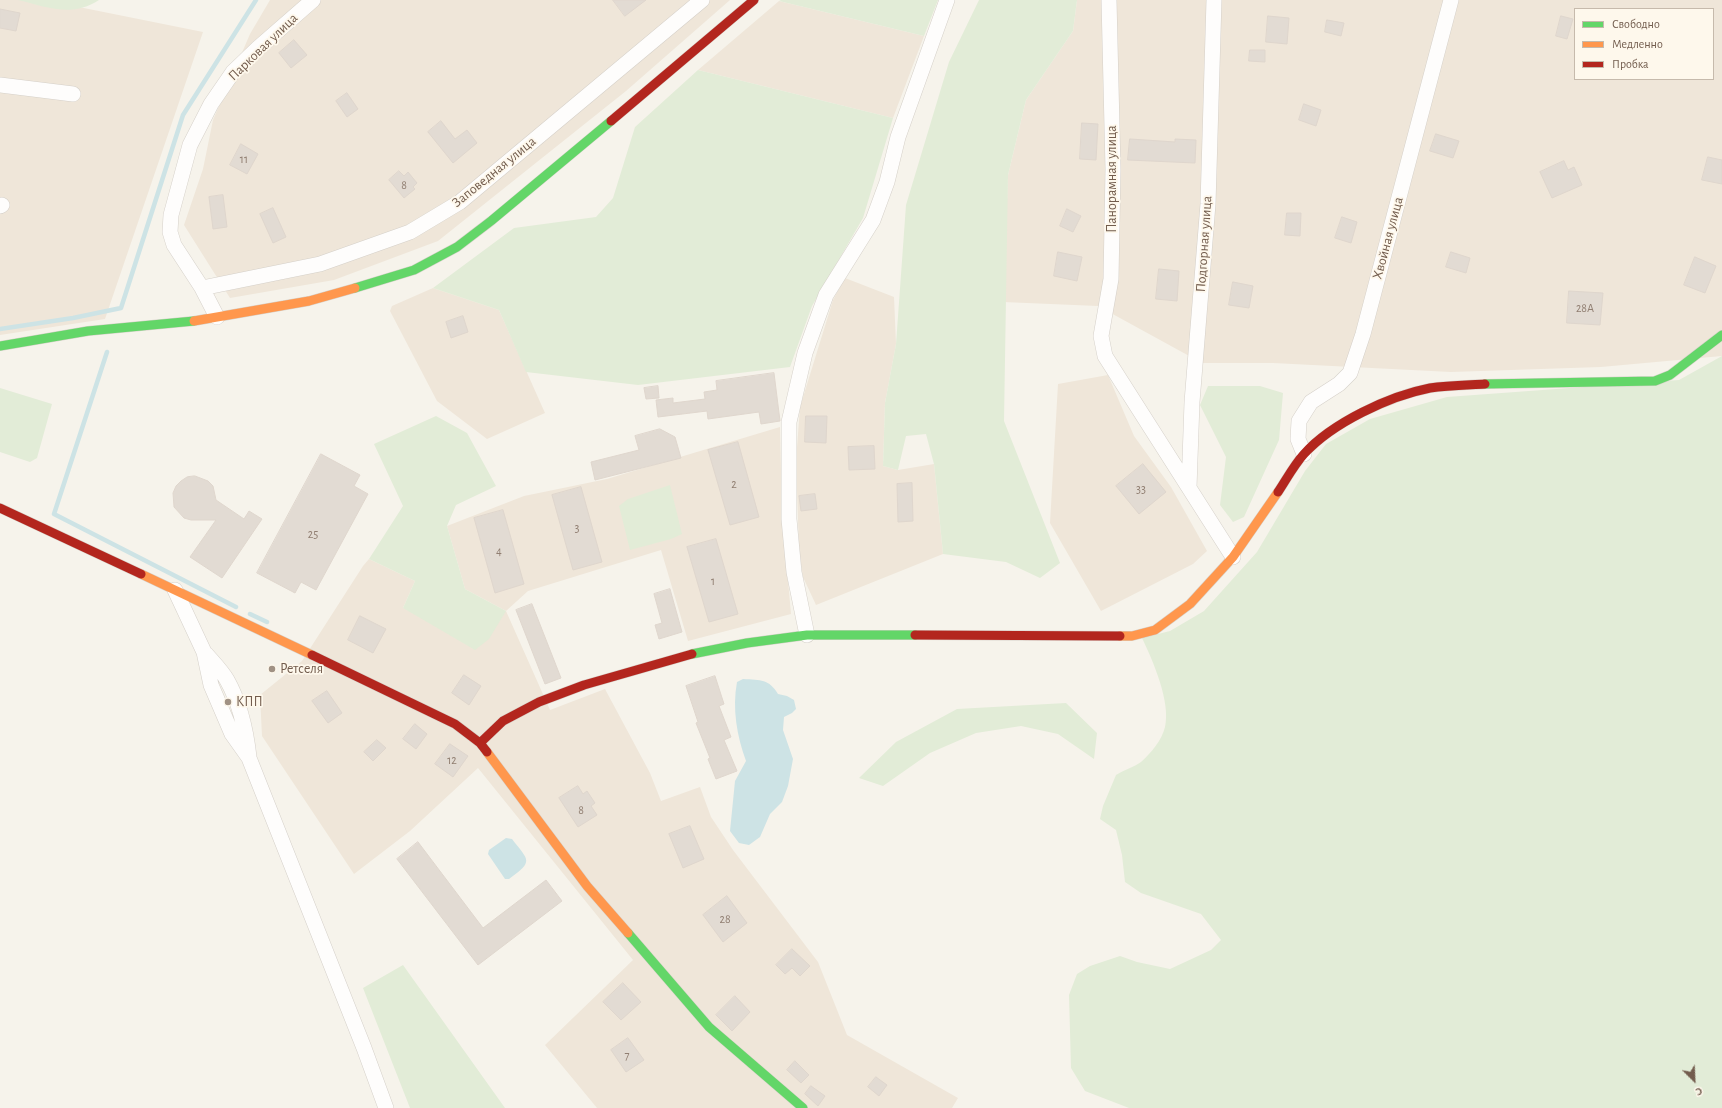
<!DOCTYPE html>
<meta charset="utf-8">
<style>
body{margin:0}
#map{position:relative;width:1722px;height:1108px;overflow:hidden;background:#f6f3eb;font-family:"Alegreya Sans",sans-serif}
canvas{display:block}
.legend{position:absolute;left:1574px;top:8px;width:140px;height:72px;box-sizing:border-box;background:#fef8ec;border:1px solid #c6baac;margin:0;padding:5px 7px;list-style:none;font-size:12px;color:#725c4d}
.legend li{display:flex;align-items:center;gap:8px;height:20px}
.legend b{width:20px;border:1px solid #c6baac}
.north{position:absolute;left:1674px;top:1060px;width:40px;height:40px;-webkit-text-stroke:3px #fef8ec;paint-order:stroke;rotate:156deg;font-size:11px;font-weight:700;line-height:16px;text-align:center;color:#725c4d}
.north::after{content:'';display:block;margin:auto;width:14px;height:18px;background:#725c4d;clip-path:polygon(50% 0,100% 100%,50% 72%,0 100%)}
</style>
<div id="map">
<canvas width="1722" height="1108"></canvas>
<ul class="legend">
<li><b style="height:5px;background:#63d668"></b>Свободно</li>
<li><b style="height:5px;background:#ff974d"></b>Медленно</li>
<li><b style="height:5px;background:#b3261e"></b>Пробка</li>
</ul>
<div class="north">С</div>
</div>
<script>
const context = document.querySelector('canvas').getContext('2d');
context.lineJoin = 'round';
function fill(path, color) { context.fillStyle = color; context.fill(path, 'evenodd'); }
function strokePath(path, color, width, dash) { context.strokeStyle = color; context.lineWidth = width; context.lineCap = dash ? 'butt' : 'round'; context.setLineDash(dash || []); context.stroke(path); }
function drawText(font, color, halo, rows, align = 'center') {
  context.font = font + ' "Alegreya Sans",sans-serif'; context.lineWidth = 3.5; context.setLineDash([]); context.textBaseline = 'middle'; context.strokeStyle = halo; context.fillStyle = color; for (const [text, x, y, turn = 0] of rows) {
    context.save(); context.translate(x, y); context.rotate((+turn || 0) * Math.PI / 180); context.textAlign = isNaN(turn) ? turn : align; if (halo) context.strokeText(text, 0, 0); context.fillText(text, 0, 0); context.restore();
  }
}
fill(new Path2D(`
 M0,0h44l159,32 -98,287 -105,16z
 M270,0h460l-104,91 -188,150 -104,39 -104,18 -46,-73 19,-56 10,-49 37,-86z
 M1077,0h645v356l-121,11 -150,5 -178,-9h-71l-104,-57 -95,-4 5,-127 18,-75 47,-69zM1575,9h138v70h-138z
 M779,1l145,35 -31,82 -195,-48z
 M845,278l49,19 2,47 -11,59 -2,63 15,4 36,-6 9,90 -127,51 -13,-28 -4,-27 -3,-89 4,-54 33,-107z
 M433,288l66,22 46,103 -58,26 -50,-38 -47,-90 2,-5z
 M1108,375l26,61 37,51 36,64 -14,13 -92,47 -51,-88 8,-139z
 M780,427l2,86 9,101 -103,27 -27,-91 -133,41 -22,20 44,99 55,-21 45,84 11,28 39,-14 11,30 22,33 85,112 29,73 111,63 -6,10h-355l-52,-63 88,-85 -155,-192 -68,63 -56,43 -92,-138 -2,-41 42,-34 61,-95 6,-7 46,22 -12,27 103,3 -41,-22 -18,-63 77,-30 83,-17z`), '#efe6d9');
fill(new Path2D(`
 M18,0h81c-27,18 -52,7 -81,0z
 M781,0h157l-14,36 -145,-35z
 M979,0h98l-4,31 -47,69 -18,75 -4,246 56,142 -20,15 -34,-16 -63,-8 -9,-90 -8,-30 -20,2 -8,34 -15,-4 2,-63 11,-59 10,-139 43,-143z
 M698,70l195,48 -30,100 -51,88 -22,61 -152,18 -112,-13 -27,-62 -66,-22 81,-60 82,-11 17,-19 22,-71z
 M1722,356v752h-593l-44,-17 -14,-23 -2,-73 8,-21 13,-8 30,-10 17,6 33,7 41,-19 10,-10 -20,-26 -60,-21 -16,-11 -3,-27 -6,-25 -16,-11 3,-13 13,-31c8,-5 18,-8 25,-13 10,-9 21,-22 24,-35 6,-25 -12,-66 -23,-89l28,-7 34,-20 53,-59 48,-81 21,-27 44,-25 77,-22 232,-17z
 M1208,386h52l23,7 -4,47 -35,77 -11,5 -13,-17 6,-48 -26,-52z
 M0,388l52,16 -15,54 -7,4 -30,-10z
 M436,416l31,17 29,53 -40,19 -9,21 18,63 41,22 -17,28 -14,11 -72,-42 12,-27 -46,-22 34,-53 -29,-62z
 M670,485l12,49 -11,5 -41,11 -11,-44 9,-7z
 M1066,703l31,30 -3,26 -36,-25 -37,-8 -45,7 -46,20 -47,33 -24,-8 37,-36 61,-33z
 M403,965l102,143h-95l-47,-120z`), '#e2ecd7');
fill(new Path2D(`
 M743,679c18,1 26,0 35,15l9,2 7,4 2,9 -4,4 -8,4 -1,13 10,29 -5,27 -6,16 -12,12 -10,23 -11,8 -10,-2 -9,-12 5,-50 11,-20c-9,-25 -14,-52 -9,-79z
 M506,838l6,1c17,22 22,22 -3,40h-4l-17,-25 1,-4z`), '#cde3e5');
strokePath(new Path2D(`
 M0,329l73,-11 48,-10 62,-193 73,-115
 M107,352l-53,162 182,93
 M250,614l17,8`), '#cde3e5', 4.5);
const building = new Path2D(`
 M613,0h33l-21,16z
 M0,9l20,4 -4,18 -16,-3z
 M1268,16l21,2 -2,26 -21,-2z
 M1561,16l12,3 -6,20 -11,-3z
 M1327,20l17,3 -3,13 -16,-4z
 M294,40l13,15 -16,13 -12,-15z
 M1250,50h15v12l-16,-1z
 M347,93l11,16 -11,8 -11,-16z
 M1304,104l17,6 -5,16 -17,-6z
 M441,121l14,18 12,-9 10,13 -24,20 -25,-31z
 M1082,123l16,1 -2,36 -16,-1z
 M1436,134l23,7 -6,17 -23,-7z
 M1130,139l45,3v-3l21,1 -1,23 -67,-3z
 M241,144l17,10 -11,20 -17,-9z
 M1708,157l14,3v24l-20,-4z
 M1564,161l4,9 6,-3 8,18 -30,13 -12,-26z
 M399,171l5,5 4,-4 9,11 -4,4 2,2 -11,9 -15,-18z
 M223,195l4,32 -14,2 -4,-32z
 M273,208l13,29 -13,6 -13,-29z
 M1067,209l14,7 -8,16 -13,-6z
 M1287,213h14l-1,23 -15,-1z
 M1342,217l15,5 -6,21 -16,-5z
 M1058,252l24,5 -5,24 -23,-5z
 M1451,252l19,6 -4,15 -20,-6z
 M1695,257l21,9 -11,27 -21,-8z
 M1159,269l20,2 -2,30 -21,-2z
 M1233,282l20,4 -4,22 -20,-3z
 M1569,291l34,2 -3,32 -33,-2z
 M463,316l5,16 -17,6 -5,-16z
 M774,373l6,48 -19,3 -2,-12 -51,7 -1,-8 -49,6 -2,-17 17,-2v5l32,-4 -1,-7 13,-2 -1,-9z
 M658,386l1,12 -13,1 -2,-11z
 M806,416h21l-1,27 -21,-1z
 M660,429l15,8 6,21 -86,22 -4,-18 48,-12 -4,-14z
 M738,442l21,75 -29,8 -22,-75z
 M874,446l1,23 -26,1 -1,-23z
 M321,454l39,21 -6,11 14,8 -52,96 -15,-8 -6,11 -38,-20z
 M1143,464l23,28 -27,22 -23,-28z
 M195,476l13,5 5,5 3,14 28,19 5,-8 13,8 -40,59 -32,-21 26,-37h-25l-7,-2 -10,-11 -1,-14 3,-7 5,-5 6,-4z
 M912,483l1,38 -15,1 -1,-38z
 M581,487l21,75 -29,8 -21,-75z
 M815,494l2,15 -16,2 -2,-15z
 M503,510l21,74 -29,9 -21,-75z
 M716,539l22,75 -29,8 -22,-75z
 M670,589l12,43 -23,7 -4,-14 7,-2 -8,-29z
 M532,604l29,74 -16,6 -29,-74z
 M360,616l26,13 -13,24 -25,-13z
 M464,675l17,11 -12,19 -17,-12z
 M715,676l9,28 -5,2 12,31 -7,3 13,31 -21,8 -8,-20 2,-1 -14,-35 2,-1 -12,-36z
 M327,691l15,22 -14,10 -16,-22z
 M415,724l12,10 -11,15 -13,-10z
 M377,740l9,8 -13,13 -9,-9z
 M450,744l18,12 -15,21 -18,-13z
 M578,786l5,8 4,-3 8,12 -4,3 6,9 -19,12 -19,-29z
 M690,826l14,33 -21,9 -14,-34z
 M418,842l65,86 63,-48 16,21 -84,64 -81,-106z
 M727,896l20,27 -24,19 -20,-27z
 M792,949l18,17 -10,10 -8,-8 -7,6 -9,-9z
 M623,983l18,19 -20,18 -18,-18z
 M735,996l15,16 -18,19 -16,-16z
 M628,1038l16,22 -18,12 -15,-22z
 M795,1061l14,14 -8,8 -14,-13z
 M876,1077l11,8 -8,11 -11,-9z
 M811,1086l14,10 -7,10 -13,-12z`);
fill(building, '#e2dbd3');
strokePath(building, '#dfd6cd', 1);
const street = new Path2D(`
 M1109,0l4,169 -2,110 -10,57 4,20 128,201
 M0,85l73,9
 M0,206l2,-1
 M202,288l118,-24 90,-32 50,-30 242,-202
 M217,317l-15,-29 -28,-43 -4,-13 1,-17 19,-70 21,-41 22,-32 25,-24 55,-48
 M1304,454l-6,-15 1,-18 12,-19 28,-18 11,-11 13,-39 88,-334
 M1189,488l3,-86 16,-198 6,-204
 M175,590l29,62 7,33 21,49 17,24 115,290 22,60
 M807,635l-13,-63 -5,-53v-97l16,-69 21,-58 47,-75 14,-38 11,-45 49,-137
 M206,654c7,8 16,17 21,26 13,23 19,50 22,77`);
const fast = new Path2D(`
 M355,288l59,-18 43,-23 34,-26 120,-100
 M0,346l88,-15 106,-10
 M1485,384l170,-3 15,-6 52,-40
 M692,654l55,-11 60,-8h108
 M628,933l81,94 94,81`);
const slow = new Path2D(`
 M194,321l115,-20 46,-13
 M141,574l171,81
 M1120,636h12l23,-6 35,-26 43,-47 45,-65
 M487,752l100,134 41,47`);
const jam = new Path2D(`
 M611,121l143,-121
 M1278,492c8,-12 16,-27 26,-38 28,-31 85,-58 126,-66 18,-3 37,-3 55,-4
 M0,508l141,66
 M915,635l205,1
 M312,655l143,69 25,19 7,9
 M480,743l23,-22 36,-19 45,-17 108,-31`);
strokePath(street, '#d5d0c9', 16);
strokePath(fast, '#d6d0c9', 10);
strokePath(slow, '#d6d0c9', 10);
strokePath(jam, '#d6d0c9', 10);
strokePath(street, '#fefdfc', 15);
strokePath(fast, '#63d668', 9);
strokePath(slow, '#ff974d', 9);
strokePath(jam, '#b3261e', 9);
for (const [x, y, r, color] of [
 [272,669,4,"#a09184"],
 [228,702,4,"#a09184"]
]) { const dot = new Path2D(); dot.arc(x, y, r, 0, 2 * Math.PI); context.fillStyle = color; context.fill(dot); strokePath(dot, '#fef8ec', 1.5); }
drawText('12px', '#907e71', null, [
 ["11",244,159],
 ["8",404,185],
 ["28А",1585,308],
 ["2",734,484],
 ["33",1141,489],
 ["3",577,528],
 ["25",313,534],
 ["4",499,551],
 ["1",713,581],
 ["12",452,760],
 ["8",581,810],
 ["28",725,919],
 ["7",627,1055]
]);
drawText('14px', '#725c4d', '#fef8ec', [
 ["Парковая улица",263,47,-44],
 ["Заповедная улица",494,172,-39],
 ["Панорамная улица",1112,179,-90],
 ["Хвойная улица",1388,238,-75],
 ["Подгорная улица",1204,244,-86]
]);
drawText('14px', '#725c4d', '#fef8ec', [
 ["Ретселя",280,669],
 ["КПП",236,702]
], 'left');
</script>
